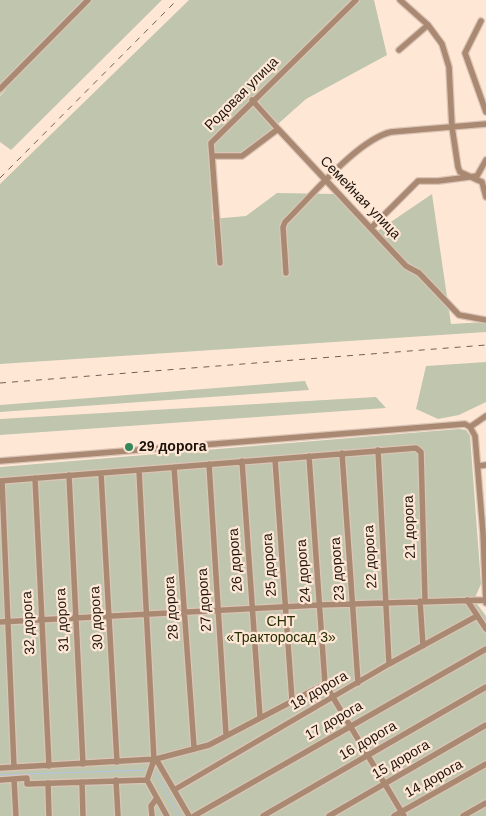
<!DOCTYPE html>
<meta charset="utf-8">
<style>
body{margin:0}
canvas{display:block;background:#ffe7d6}
</style>
<canvas width="486" height="816"></canvas>
<script>
const context = document.querySelector('canvas').getContext('2d');
context.lineJoin = 'round';
function fill(path, color) { context.fillStyle = color; context.fill(path, 'evenodd'); }
function strokePath(path, color, width, dash) { context.strokeStyle = color; context.lineWidth = width; context.lineCap = dash ? 'butt' : 'round'; context.setLineDash(dash || []); context.stroke(path); }
function drawText(font, color, halo, rows, align = 'center') {
  context.font = font + ' Arial,sans-serif'; context.lineWidth = 4.5; context.setLineDash([]); context.textBaseline = 'middle'; context.strokeStyle = halo; context.fillStyle = color; for (const [text, x, y, turn = 0] of rows) {
    context.save(); context.translate(x, y); context.rotate((+turn || 0) * Math.PI / 180); context.textAlign = isNaN(turn) ? turn : align; if (halo) context.strokeText(text, 0, 0); context.fillText(text, 0, 0); context.restore();
  }
}
fill(new Path2D(`
 M0,0h162l-151,150 -11,-8v-46l7,-7 -7,6z
 M189,0h185l13,55 -81,44 -64,57h-31l1,63 34,-3 31,-23 59,1 37,40 59,-40 19,130 35,-2v10l-486,32v-180z
 M486,362v40l-27,13 -21,4 -22,-10 10,-43z
 M305,381l4,9 -309,22v-7z
 M376,397l10,11 -386,27v-16z
 M459,429l7,1 4,6 11,148 -7,16 12,16v200h-486v-349z`), '#bfc6ad');
strokePath(new Path2D(`
 M156,773l23,43
 M0,775l144,-5`), '#b0c4e6', 1);
const minor = new Path2D(`
 M400,0l28,25 14,19 7,23 3,60 6,40 2,5 22,10 4,15
 M481,21l-16,32 21,59
 M399,50l29,-25
 M0,89l88,-89
 M252,100l26,29
 M212,156h30l36,-27 128,137 13,7 40,42 27,5
 M371,228l47,-47h20l39,-5 9,-16
 M220,263l-9,-120 145,-143
 M286,273l-3,-46 2,-5c26,-25 72,-82 106,-90l95,-8
 M470,427l16,-11
 M378,450l11,214
 M342,453l16,230
 M309,456l16,228 79,132
 M275,459l17,241
 M0,461l465,-37 5,3 5,9 8,97 3,70
 M242,461l18,256
 M209,464l17,270
 M478,466l8,-1
 M174,467l20,280
 M139,470l15,290 -7,20
 M101,473l16,289
 M69,475l14,289
 M35,478l14,288
 M0,481l416,-33 5,4 4,148
 M2,481l12,286
 M467,600l19,29
 M420,601l3,45
 M0,622l319,-17 166,-5
 M156,759l53,-14 116,-61
 M0,768l156,-9 33,57
 M14,779l2,37
 M0,780l27,-2v6l120,-4
 M116,780l2,36
 M147,780l20,36
 M82,782l1,34
 M48,783l1,33
 M174,790l215,-126 88,-48
 M152,816l-1,-10 6,-8
 M194,816l292,-167
 M263,816l223,-129
 M329,816l157,-91
 M394,816l92,-52
 M463,816l23,-13`);
strokePath(minor, '#dbc5b6', 8);
strokePath(minor, '#aa8973', 5.5);
strokePath(new Path2D(`
 M0,178l177,-178
 M0,383l486,-38`), '#6f6054', 1, [6, 6]);
for (const [x, y, r, color] of [
 [129,447,5,"#32895c"]
]) { const dot = new Path2D(); dot.arc(x, y, r, 0, 2 * Math.PI); context.fillStyle = color; context.fill(dot); strokePath(dot, '#ffe7d6', 2); }
drawText('14px', '#1e140c', '#ffe7d6', [
 ["Родовая улица",242,94,-45],
 ["Семейная улица",360,198,46],
 ["21 дорога",410,527,-92],
 ["22 дорога",371,557,-93],
 ["26 дорога",236,560,-94],
 ["25 дорога",270,565,-94],
 ["23 дорога",338,569,-94],
 ["24 дорога",304,571,-94],
 ["27 дорога",205,600,-94],
 ["28 дорога",172,608,-94],
 ["30 дорога",97,618,-93],
 ["31 дорога",63,620,-93],
 ["32 дорога",29,623,-93],
 ["18 дорога",319,691,-30],
 ["17 дорога",334,721,-30],
 ["16 дорога",368,741,-30],
 ["15 дорога",401,760,-30],
 ["14 дорога",434,779,-29]
]);
drawText('bold 14px', '#1e140c', '#ffe7d6', [
 ["29 дорога",139,447]
], 'left');
drawText('14px', '#262f02', '#ffe7d6', [
 ["СНТ",281,622],
 ["«Тракторосад 3»",281,638]
]);
</script>
